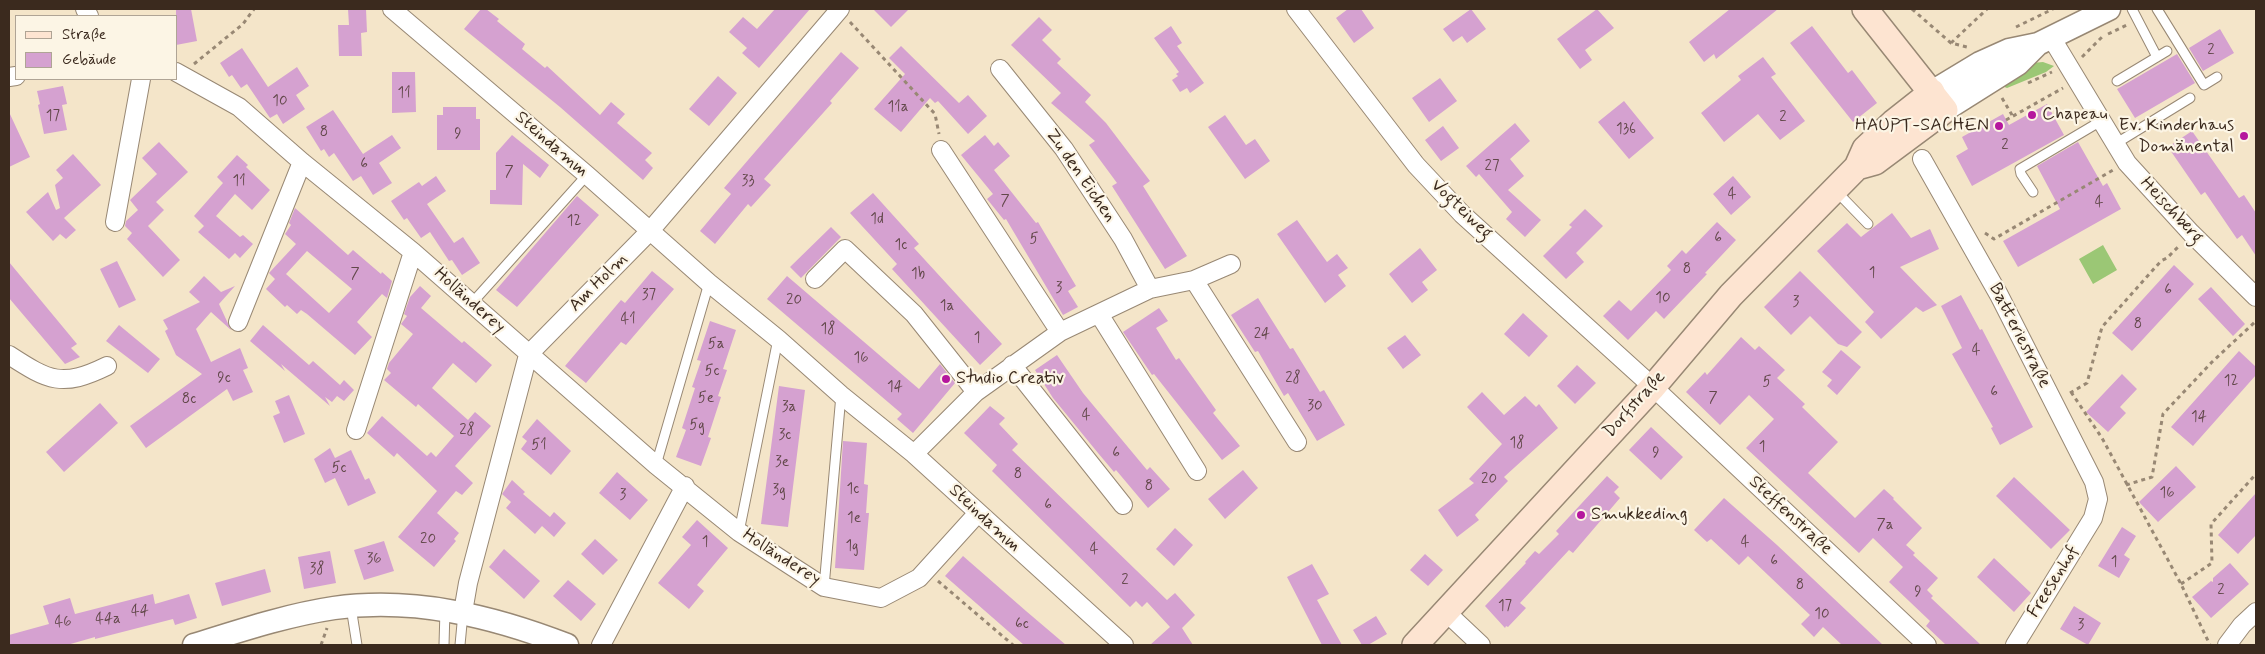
<!DOCTYPE html>
<meta charset="utf-8">
<style>
body{margin:0}
#map{position:relative;width:2265px;height:654px;overflow:hidden;background:#f4e5c9;font-family:Mynerve,sans-serif}
canvas{display:block}
.frame{position:absolute;inset:0;border:10px solid #3b2a1e;pointer-events:none}
.legend{position:absolute;left:15px;top:15px;width:162px;height:65px;box-sizing:border-box;background:#fcf5e5;border:1px solid #afa495;margin:0;padding:6px 9px;list-style:none;font-size:15px;color:#3b2a1e}
.legend li{display:flex;align-items:center;gap:10px;height:25px}
.legend b{width:25px;border:1px solid #afa495}
</style>
<div id="map">
<canvas width="2265" height="654"></canvas>
<div class="frame"></div>
<ul class="legend">
<li><b style="height:6px;background:#fde4d1"></b>Straße</li>
<li><b style="height:14px;background:#d5a1d0"></b>Gebäude</li>
</ul>
</div>
<script>
const context = document.querySelector('canvas').getContext('2d');
context.lineJoin = 'round';
function fill(path, color) { context.fillStyle = color; context.fill(path, 'evenodd'); }
function strokePath(path, color, width, dash) { context.strokeStyle = color; context.lineWidth = width; context.lineCap = dash ? 'butt' : 'round'; context.setLineDash(dash || []); context.stroke(path); }
function drawText(font, color, halo, rows, align = 'center') {
  context.font = font + ' Mynerve,sans-serif'; context.lineWidth = 4.5; context.setLineDash([]); context.textBaseline = 'middle'; context.strokeStyle = halo; context.fillStyle = color; for (const [text, x, y, turn = 0] of rows) {
    context.save(); context.translate(x, y); context.rotate((+turn || 0) * Math.PI / 180); context.textAlign = isNaN(turn) ? turn : align; if (halo) context.strokeText(text, 0, 0); context.fillText(text, 0, 0); context.restore();
  }
}
fill(new Path2D(`
 M2043,62l11,4 -8,6 -39,16 -5,-2 30,-23z
 M2103,245l14,25 -24,14 -14,-25z`), '#9bc775');
fill(new Path2D(`
 M176,9h15l6,32 -21,4z
 M348,9h18l1,23 -6,1 1,23h-23l-1,-31h11z
 M481,9h5l13,10 -2,2 28,23 -3,5 23,19 2,-2 53,49 11,-13 14,12 -8,9 35,30 -7,7 8,8 -10,12 -83,-73 -96,-78z
 M775,9h35l-51,59 -17,-15 5,-5 -18,-16 14,-15 14,12z
 M873,9h36l-18,18z
 M1348,9h13l13,19 -20,15 -18,-25z
 M1471,9l15,20 -19,14 -5,-7 -9,6 -10,-13z
 M1597,9l17,19 -29,22 7,10 -12,9 -23,-30z
 M1730,9h48l-62,50 -2,-5 -10,8 -15,-20z
 M1039,17l13,13 -10,10 19,19 -4,4 34,32 -6,7 21,21 44,58 -7,5 44,70 -22,13 -53,-83 5,-3 -28,-38 6,-4 -44,-38 10,-10 -50,-48z
 M1171,26l11,17 -5,3 27,37 -14,10 -3,-5 -7,4 -8,-12 6,-4 -2,-2 3,-2 -25,-34z
 M1812,26l36,47 4,-3 25,33 -24,19 -63,-79z
 M2220,29l14,24 -31,18 -14,-23z
 M901,46l58,57 9,-8 19,21 -19,18 -30,-33 -3,2 -5,-5 -29,34 -27,-23 31,-35 -16,-16z
 M242,48l26,39 29,-20 12,19 -13,9 9,14 -22,15 -6,-10 -7,4 -23,-34 -6,4 -9,-13 -3,2 -9,-14z
 M841,52l18,16 -29,33 2,2 -68,76 7,6 -20,22 -3,-3 -33,40 -15,-13 31,-37 -7,-6z
 M2177,54l18,29 -60,35 -18,-29z
 M1763,57l13,17 -5,3 34,44 -25,19 -22,-26 -34,28 -23,-29 40,-33 -3,-4z
 M392,72h23l1,40 -24,1z
 M718,76l19,17 -28,33 -20,-17z
 M1440,78l17,23 -28,21 -17,-24z
 M63,86l4,18 -5,1 5,25 -23,4 -6,-29 2,-1 -3,-13z
 M1624,101l30,37 -25,21 -31,-37z
 M2047,104l17,31 -92,51 -16,-30 12,-7 -6,-12 41,-23 6,11z
 M443,107h33v12h4v31h-43v-35h6z
 M333,110l30,44 29,-19 9,13 -22,15 13,20 -19,12 -12,-19 -8,5 -19,-28 -5,4 -5,-8 -3,2 -15,-24z
 M9,112l21,45 -21,10z
 M1225,115l21,30 9,-6 15,22 -25,18 -37,-52z
 M1515,123l15,18 -20,18 14,17 -16,14 33,30 -16,17 -19,-18 6,-7 -33,-38 -3,3 -10,-11z
 M1443,126l16,22 -18,13 -16,-21z
 M2192,131l47,67 5,-3 12,18v43l-14,-21 -5,4 -32,-47 -4,3 -33,-48z
 M512,135l37,30 -9,13 -17,-14 -1,41 -32,-1v-14h6v-37z
 M985,135l9,11 4,-4 12,14 -16,14 42,53 2,-1 38,64 -8,5 10,16 -15,8 -57,-96 -2,1 -17,-21 6,-5 -32,-39z
 M159,142l29,30 -32,30 8,8 -16,16 32,34 -17,17 -36,-38 5,-6 -7,-7 1,-5 12,-11 -8,-10 27,-26 -15,-16z
 M2078,142l25,44 4,-3 14,26 -103,58 -15,-26 57,-32 -23,-43z
 M73,154l28,31 -37,33 12,12 -10,9 -6,-5 -7,7 -27,-29 22,-20 8,18 4,-2 -5,-23 8,-7 -7,-8z
 M237,155l11,10 -2,2 24,23 -18,20 -17,-16 -19,22 24,21 3,-2 10,9 -13,14 -5,-5 -6,6 -31,-27 6,-6 -10,-10 29,-33 -6,-6z
 M436,176l10,15 -19,13 27,39 9,-6 17,26 -18,12 -10,-15 -3,1 -19,-29 -9,6 -14,-20 -3,2 -13,-19 28,-19 3,4z
 M1733,176l18,21 -20,18 -18,-21z
 M873,193l46,51 -5,4 88,96 -22,21 -88,-96 5,-5 -47,-51z
 M577,196l22,19 -82,92 -21,-17z
 M295,208l53,47 5,-5 28,24 1,-2 10,9 -5,17 -5,-4 -25,28 15,15 -17,18 -48,-41 -6,-4 -4,4 -10,-9 -2,2 -19,-18 9,-10 -6,-6 27,-29 -11,-10 6,-9 -2,-2zM307,251l45,38 -23,24 -43,-39z
 M1585,209l18,17 -27,27 8,9 -18,17 -23,-23 29,-29 -3,-2z
 M1892,213l19,25 19,-9 9,20 -39,18 37,38 -14,7 -7,-5 -35,32 -16,-17 9,-10 -57,-61 30,-28 14,14z
 M1297,220l30,42 10,-8 11,14 -10,7 8,11 -21,17 -48,-69z
 M1717,222l19,18 -31,33 2,1 -43,45 -8,-8 -28,29 -25,-24 16,-16 12,11 40,-41 -4,-4 15,-16 4,4z
 M831,227l10,10 -40,41 -11,-11z
 M1420,248l17,22 -15,12 6,8 -16,13 -23,-29z
 M117,261l19,39 -17,8 -19,-39z
 M9,262l68,82 -6,4 9,9 -15,7 -56,-66z
 M2174,265l20,19 -62,67 -20,-18z
 M652,271l22,18 -48,56 -5,-3 -35,41 -21,-17 56,-66 4,3z
 M1800,271l62,61 -15,15 -9,-3 -28,-28 -19,19 -27,-28z
 M204,276l17,16 14,-6 -16,18 12,26 -20,-18 -15,17 15,33 29,-14 8,20 -5,2 10,22 -20,9 -6,-12 -81,59 -16,-22 72,-52 -26,-19 -11,-24 3,-2 -5,-9 37,-18 -11,-10z
 M787,276l132,113 21,-25 15,19 -42,50 -16,-14 5,-5 -135,-115z
 M420,286l11,10 -10,12 41,35 2,-2 28,24 -16,18 -23,-20 -21,25 36,32 7,-8 16,14 -36,40 18,17 -11,12 -6,-4 -19,22 22,20 -5,6 2,2 -22,26 -36,-30 39,-46 -40,-38 -3,4 -27,-24 15,-17 45,40 4,-4 5,5 18,-21 -36,-32 -2,3 -32,-27 7,-7 -4,-4 2,-6 24,-29 -12,-10 6,-8 -3,-2 6,-17z
 M2211,287l34,37 -12,12 -35,-37z
 M1961,295l19,35 2,-1 51,98 -33,18 -9,-17 2,-1 -41,-73 10,-6 -21,-42z
 M1258,298l32,51 3,-1 27,44 4,-2 21,35 -28,16 -29,-48 -4,3 -26,-45 -3,1 -24,-37z
 M1159,308l9,13 -12,7 20,32 3,-2 37,52 -3,3 27,33 -18,14 -68,-86 -2,1 -29,-43z
 M1523,313l25,23 -19,21 -25,-23z
 M710,321l26,9 -13,39 4,1 -9,26 3,1 -13,40 3,1 -10,28 -25,-9 10,-27 -4,-2 13,-40 -3,-1 9,-26 -4,-1z
 M119,325l41,34 -12,14 -42,-32z
 M263,325l46,40 4,-4 27,24 4,-5 10,10 -10,11 -7,-5 -5,6 -7,-5 5,9 -49,-42 4,7 -35,-30z
 M1405,335l16,20 -18,14 -16,-21z
 M1741,337l14,13 4,-4 26,24 -8,8 28,26 -3,3 36,35 -30,31 47,45 29,-29 10,9 -1,1 29,29 -16,17 9,8 -2,2 25,23 -11,12 6,6 -2,2 50,47h-35l-20,-19 4,-5 -41,-39 14,-15 -30,-29 -14,15 -113,-105 28,-29 -25,-24 -29,30 -34,-33 19,-20 2,3z
 M1841,350l20,17 -24,28 -10,-9 5,-6 -10,-8z
 M2239,351l17,16v8l-63,71 -22,-19z
 M1057,355l26,38 64,77 3,-3 20,22 -22,19 -32,-38 -2,2 -16,-19 -45,-55 -18,-28z
 M1577,365l19,18 -21,21 -18,-18z
 M2122,374l15,15 -17,18 6,6 -18,19 -22,-20z
 M779,386l26,4 -17,137 -27,-3z
 M1482,392l22,23 21,-19 11,11 3,-3 19,24 -54,49 4,4 -33,34 4,5 -22,17 -19,-27 36,-27 -5,-4 33,-35 -35,-37z
 M289,395l16,39 -21,9 -11,-27 7,-3 -5,-12z
 M100,403l18,20 -54,49 -18,-20z
 M990,406l15,12 -6,6 19,20 -6,6 155,150 8,-7 20,22 -13,13 11,17h-43l20,-18 -23,-25 -5,5 -6,-6 -6,6 -138,-136 5,-6 -33,-32z
 M537,419l34,32 -20,24 -30,-26 6,-8 -5,-4z
 M1651,427l32,30 -22,23 -32,-30z
 M843,441l24,2 -3,41 4,1 -2,28h3l-5,57 -29,-2z
 M330,448l5,10 16,-8 14,30 4,-2 7,15 -28,13 -13,-28 -10,5 -11,-24z
 M2176,466l20,21 -38,35 -19,-20z
 M1243,470l15,18 -33,31 -17,-20z
 M617,472l31,28 -18,20 -31,-27z
 M1607,476l12,11 -5,5 6,6 -47,55 -4,-3 -49,53 6,5 -18,19 -2,-1 -1,2 -20,-22 41,-43 -1,-1 10,-11 4,3 20,-20 -3,-3z
 M2014,477l56,53 -19,19 -55,-53z
 M512,480l13,12 -2,2 27,23 4,-5 12,11 -12,14 -12,-11 -7,8 -29,-26 5,-6 -9,-8z
 M2256,493v42l-18,19 -20,-19z
 M1724,498l53,47 106,100h-41l-19,-18 -9,10 -13,-13 9,-9 -62,-59 -9,9 -28,-26 -4,3 -13,-12z
 M697,520l31,28 -31,37 7,6 -15,18 -31,-26 33,-38 -9,-8z
 M2122,527l14,9 -12,19 6,4 -11,19 -21,-12z
 M1175,528l18,17 -19,21 -18,-17z
 M595,539l23,21 -15,15 -22,-21z
 M384,541l10,30 -30,9 -10,-30z
 M504,549l36,32 -16,18 -35,-32z
 M330,551l6,32 -32,6 -6,-32z
 M1425,554l18,16 -15,16 -18,-16z
 M963,556l63,55 40,34h-42l-16,-14 -63,-55z
 M1994,558l37,35 -17,19 -37,-35z
 M2230,563l19,21 -38,34 -19,-21 19,-16 2,1v-4z
 M1312,564l17,30 -12,6 25,45h-20l-35,-68z
 M265,569l6,23 -49,14 -7,-23z
 M568,580l28,24 -15,17 -28,-25z
 M153,594l2,10 34,-10 8,24 -22,7 -2,-6 -78,20v-2l-28,8h-58v-10l40,-11 -6,-18 27,-8 5,16z
 M2074,606l27,17 -13,22 -28,-16z
 M1376,616l11,18 -19,11h-6l-9,-15z`), '#d5a1d0');
const service = new Path2D(`
 M2132,9l25,48
 M2157,9l47,76 13,-8
 M2117,81l50,-30
 M2115,144l75,-46
 M1836,191l32,33
 M2033,192l-12,-18 -1,-5 81,-48
 M472,303l115,-128
 M656,465l53,-182
 M739,532l39,-193
 M824,587l17,-192
 M351,607l6,38
 M444,645l1,-35
 M460,645l3,-32`);
const minor = new Path2D(`
 M85,9l4,7
 M392,9l195,166 122,108 69,56 63,56 73,59 210,191
 M1296,9l120,156 46,49 191,173 274,258
 M2051,37l76,126 64,70 65,64
 M1000,69l64,80 59,90 27,50
 M176,72l63,35 63,55 111,90 243,213 83,67 85,55 57,11 38,-20 58,-64
 M9,77l7,-1
 M941,150l119,182
 M1922,159l77,136 95,187 4,17 -5,19 -78,127
 M115,222l26,-143
 M815,279l30,-30 69,65 62,78
 M1194,280l103,162
 M1099,314l98,157
 M238,322l64,-160
 M9,355c40,26 53,33 98,11
 M1012,365l111,140
 M356,430l57,-178
 M914,454l62,-62 84,-60 90,-43 44,-9 37,-16
 M463,612l5,-29 60,-228 121,-123 191,-223
 M1446,612l35,33
 M601,645l84,-159
 M2227,645l15,-20 14,-13`);
const tertiary = new Path2D(`
 M1932,92l48,-29 29,-13 29,-6 71,-35
 M1945,110l73,-46 20,-20
 M194,645c45,-14 93,-30 140,-37 80,-11 158,8 233,37`);
const secondary = new Path2D(`
 M1857,167l18,-5 70,-52 -80,-101
 M1415,645l238,-258 78,-92 126,-128 8,-18 29,-27 38,-30`);
strokePath(service, '#988874', 11);
strokePath(minor, '#988874', 20);
strokePath(tertiary, '#988874', 25);
strokePath(secondary, '#988874', 28);
strokePath(new Path2D(`
 M1912,9l39,34 16,4
 M850,22l85,92 4,20
 M2016,27l37,-18
 M2108,34l19,-9
 M1951,43l36,-34
 M2082,57l20,-20
 M194,64l49,-40 11,-15
 M2028,83l24,-11
 M2002,98l10,17
 M2006,120l57,-32
 M1985,233l9,6 119,-69
 M2071,392l31,46 79,146 29,61
 M2070,393l17,-10 15,-56 59,-66 6,-3 13,-13
 M2126,485l26,-8 11,-63 49,-52 44,-41
 M938,581l75,64
 M2181,584l31,-21 -1,-39 45,-50
 M321,645l6,-17`), '#988874', 3, [4, 4]);
strokePath(service, '#fff', 9);
strokePath(minor, '#fff', 18);
strokePath(tertiary, '#fff', 22);
strokePath(secondary, '#fde4d1', 25);
for (const [x, y, r, color] of [
 [2032,115,5,"#b5179e"],
 [1999,126,5,"#b5179e"],
 [2244,136,5,"#b5179e"],
 [946,379,5,"#b5179e"],
 [1581,515,5,"#b5179e"]
]) { const dot = new Path2D(); dot.arc(x, y, r, 0, 2 * Math.PI); context.fillStyle = color; context.fill(dot); strokePath(dot, '#fcf5e5', 2); }
drawText('15px', '#62484a', null, [
 ["2",2211,51],
 ["11",404,94],
 ["10",280,102],
 ["11a",898,108],
 ["17",53,117],
 ["2",1783,118],
 ["136",1626,130],
 ["8",324,133],
 ["9",458,135],
 ["2",2005,146],
 ["6",364,165],
 ["27",1492,167],
 ["7",509,173],
 ["11",239,182],
 ["33",748,182],
 ["4",1732,195],
 ["7",1005,202],
 ["4",2099,203],
 ["1d",877,220],
 ["12",574,222],
 ["6",1718,239],
 ["5",1034,240],
 ["1c",901,246],
 ["8",1687,270],
 ["1",1872,274],
 ["7",355,275],
 ["1b",918,275],
 ["3",1059,289],
 ["6",2168,291],
 ["37",649,296],
 ["10",1663,299],
 ["20",794,301],
 ["3",1796,303],
 ["1a",947,307],
 ["41",628,320],
 ["8",2138,325],
 ["18",828,330],
 ["24",1262,335],
 ["1",977,339],
 ["5a",716,345],
 ["4",1976,351],
 ["16",861,359],
 ["5c",712,372],
 ["9c",224,379],
 ["28",1293,379],
 ["12",2231,382],
 ["5",1767,383],
 ["14",895,388],
 ["6",1994,393],
 ["5e",706,399],
 ["7",1713,399],
 ["8c",189,400],
 ["30",1315,407],
 ["3a",789,408],
 ["4",1086,416],
 ["14",2199,418],
 ["5g",697,426],
 ["28",467,431],
 ["3c",785,436],
 ["18",1517,444],
 ["51",539,446],
 ["1",1762,448],
 ["6",1116,454],
 ["9",1656,454],
 ["3e",782,463],
 ["5c",339,469],
 ["8",1018,475],
 ["20",1489,480],
 ["8",1149,487],
 ["1c",853,490],
 ["3g",779,491],
 ["16",2167,494],
 ["3",623,496],
 ["6",1048,506],
 ["1e",854,519],
 ["7a",1885,526],
 ["20",428,540],
 ["1",705,543],
 ["4",1745,543],
 ["1g",852,547],
 ["4",1094,550],
 ["36",374,560],
 ["6",1774,562],
 ["1",2114,563],
 ["38",317,570],
 ["2",1125,581],
 ["8",1800,586],
 ["2",2221,591],
 ["9",1918,593],
 ["17",1505,607],
 ["44",140,612],
 ["10",1822,615],
 ["44a",108,620],
 ["46",63,623],
 ["6c",1022,625],
 ["3",2081,626]
]);
drawText('18px', '#3b2a1e', '#fcf5e5', [
 ["Chapeau",2042,115],
 ["HAUPT-SACHEN",1989,126,"right"],
 ["Ev. Kinderhaus",2234,126,"right"],
 ["Domänental",2234,147,"right"],
 ["Studio Creativ",956,379],
 ["Smukkeding",1591,515]
], 'left');
drawText('18px', '#3b2a1e', '#fcf5e5', [
 ["Steindamm",551,145,41],
 ["Zu den Eichen",1080,176,55],
 ["Vogteiweg",1461,210,44],
 ["Heischberg",2171,211,47],
 ["Am Holm",599,283,-45],
 ["Holländerey",469,301,42],
 ["Batteriestraße",2019,336,63],
 ["Dorfstraße",1635,405,-48],
 ["Steffenstraße",1790,516,43],
 ["Steindamm",984,519,43],
 ["Holländerey",781,558,33],
 ["Freesenhof",2054,582,-58]
]);
</script>
